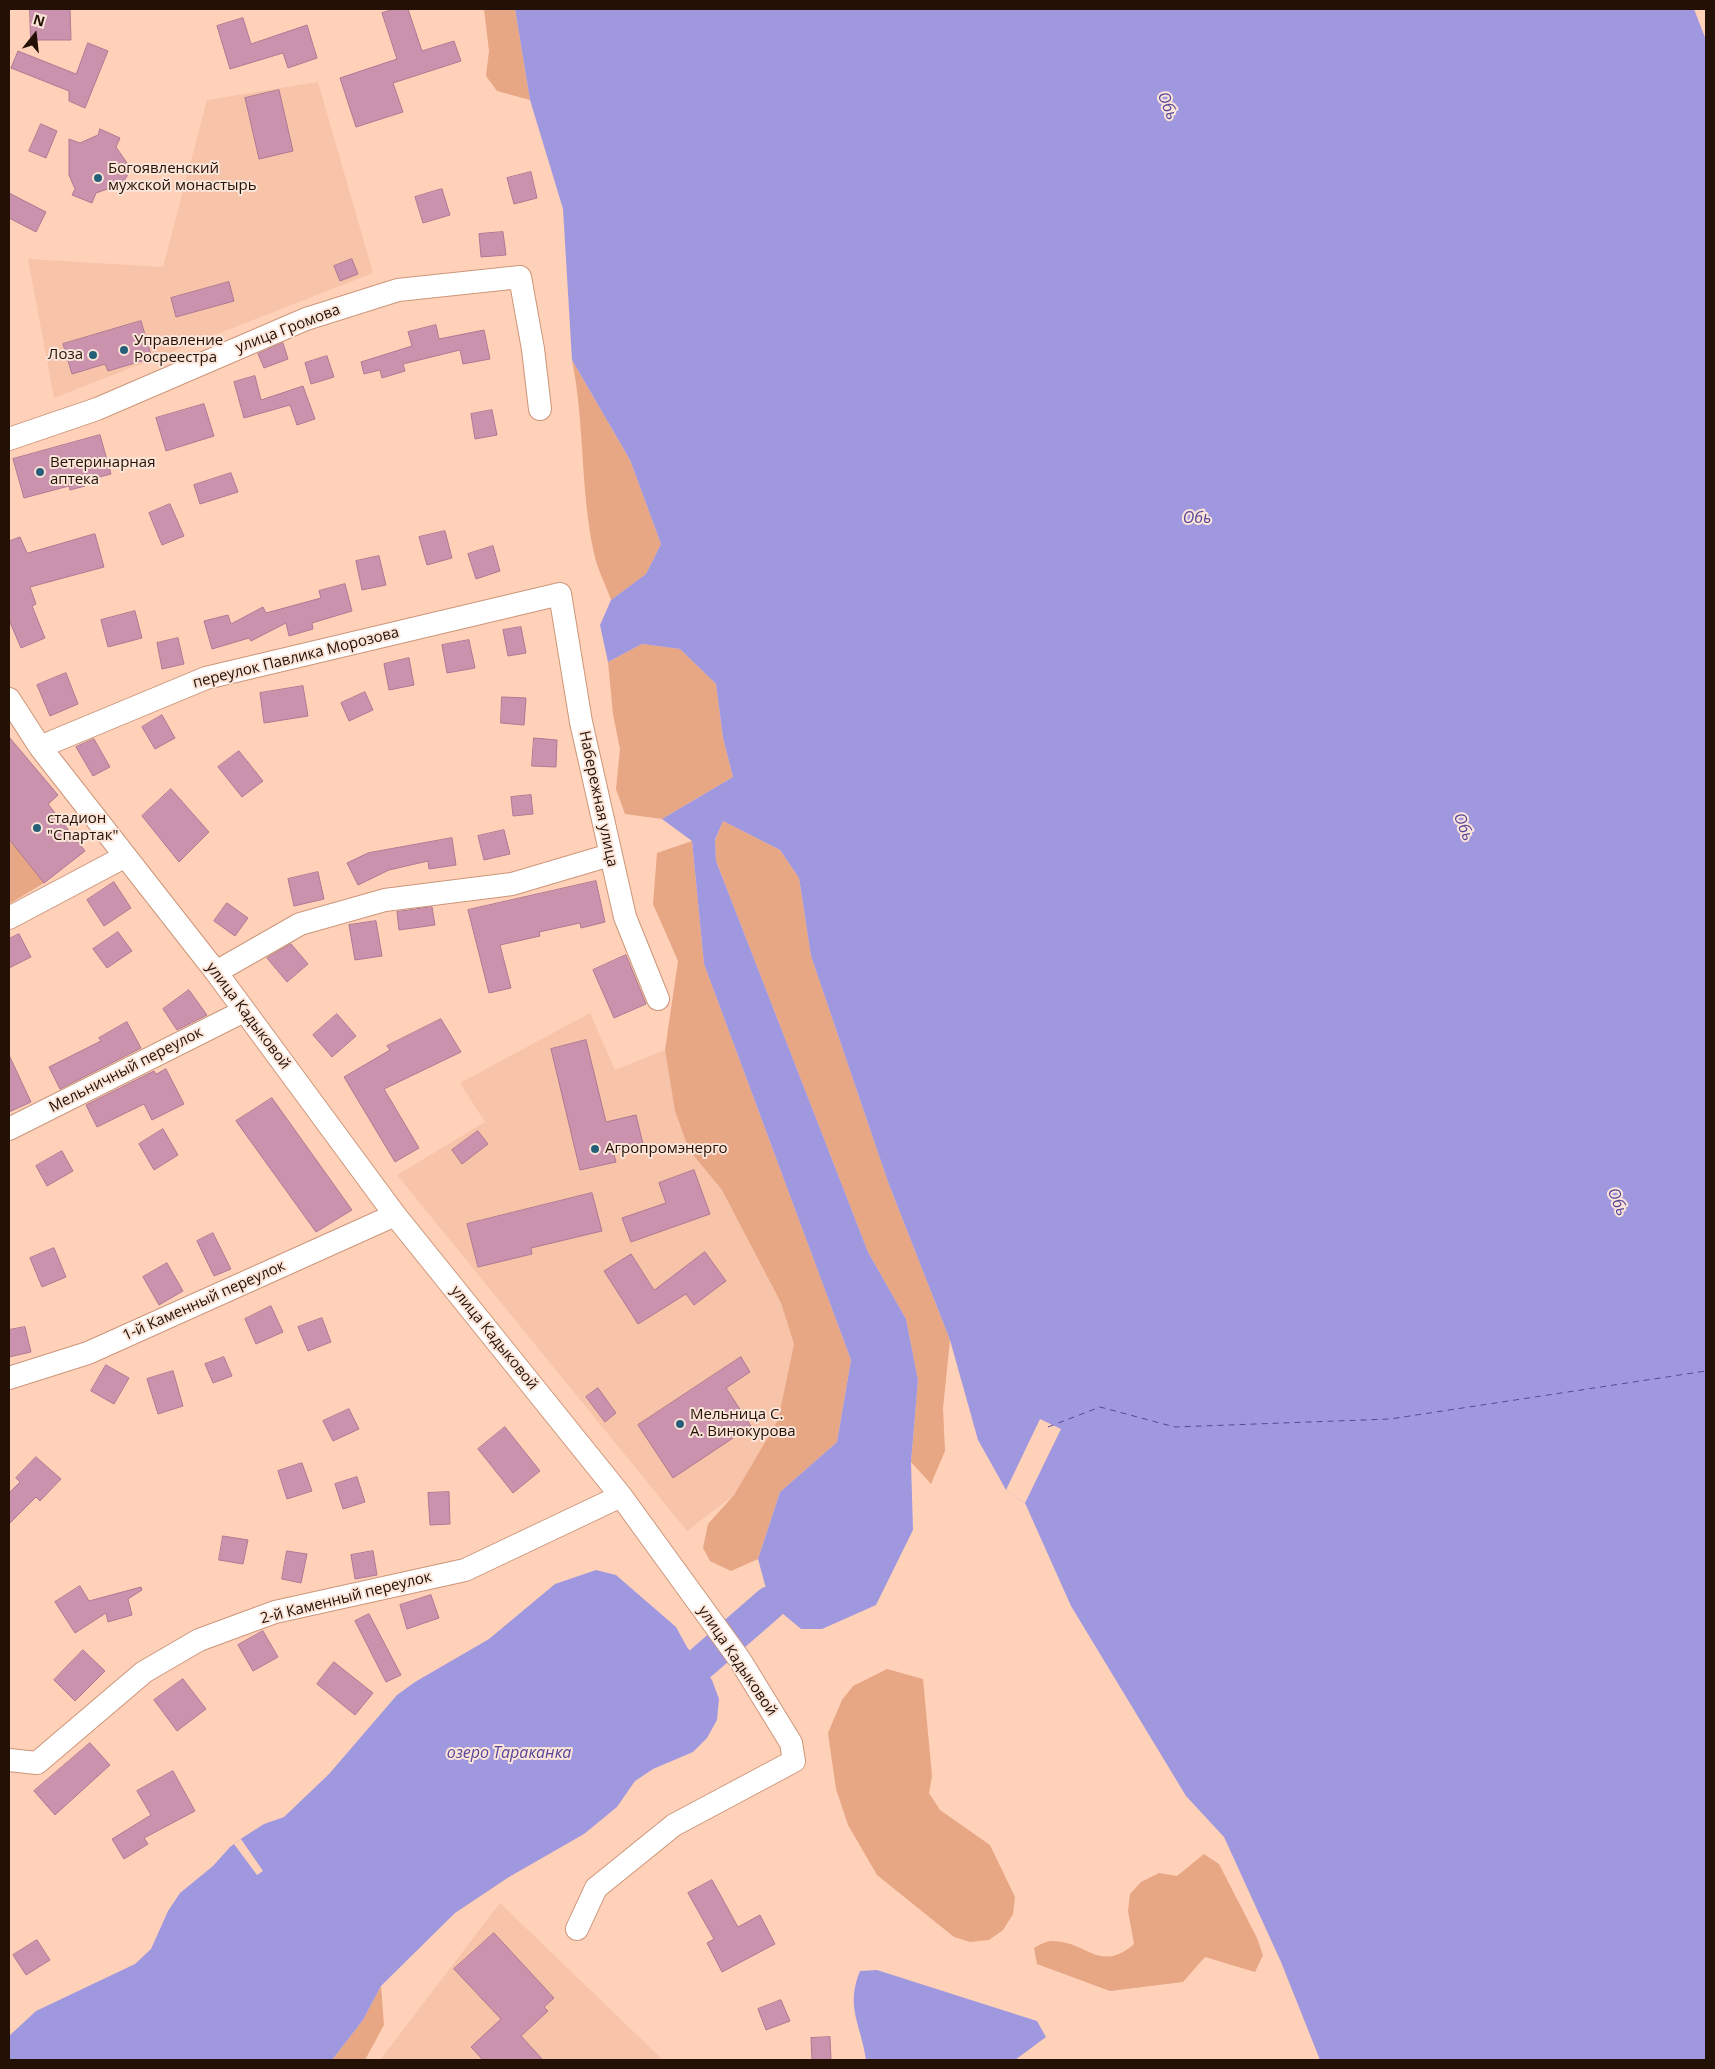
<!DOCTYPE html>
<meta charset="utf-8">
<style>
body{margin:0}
#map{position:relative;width:1715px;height:2069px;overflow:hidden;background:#ffd1b9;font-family:"Open Sans",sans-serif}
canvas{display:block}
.frame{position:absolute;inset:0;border:10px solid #241106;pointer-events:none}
.north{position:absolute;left:10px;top:10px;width:50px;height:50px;-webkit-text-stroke:4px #fbe4d8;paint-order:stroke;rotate:16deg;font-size:14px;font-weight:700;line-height:20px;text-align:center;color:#241106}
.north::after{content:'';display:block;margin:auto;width:18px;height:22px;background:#241106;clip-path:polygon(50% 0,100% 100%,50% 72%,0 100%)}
</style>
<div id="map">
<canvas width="1715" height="2069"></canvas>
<div class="frame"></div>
<div class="north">N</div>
</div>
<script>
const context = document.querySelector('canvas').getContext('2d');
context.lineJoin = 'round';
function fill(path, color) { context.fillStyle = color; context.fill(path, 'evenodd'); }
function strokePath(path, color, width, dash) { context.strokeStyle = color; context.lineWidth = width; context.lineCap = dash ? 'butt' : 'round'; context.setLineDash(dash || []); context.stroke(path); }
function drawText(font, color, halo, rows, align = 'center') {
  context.font = font + ' "Open Sans",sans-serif'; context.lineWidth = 4; context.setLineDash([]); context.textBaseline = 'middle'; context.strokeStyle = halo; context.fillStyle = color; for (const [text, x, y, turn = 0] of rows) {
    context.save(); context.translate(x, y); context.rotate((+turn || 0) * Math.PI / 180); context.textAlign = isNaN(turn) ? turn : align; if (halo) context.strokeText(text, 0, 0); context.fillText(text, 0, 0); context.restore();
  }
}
fill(new Path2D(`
 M318,82l55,191 -319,125 -26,-139 135,8 44,-167z
 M590,1013l25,57 50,-20 10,61 14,39 33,40 59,113 13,41 -16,76 -44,75 -47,36 -290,-356 88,-53 -25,-39z
 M500,1903l163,157h-283z`), '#f7c3a9');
fill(new Path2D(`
 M484,9h31l15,91 -33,-9 -11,-15 3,-25z
 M572,360l58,100 31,84 -15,30 -35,26c-5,-15 -14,-31 -17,-47 -14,-64 -9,-129 -22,-193z
 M642,644l38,5 36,35 7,54 10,39 -71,42 -37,-5 -9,-25 4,-40 -7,-35 -5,-52z
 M9,737l49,58 -10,10 37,46 -41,32 -35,21z
 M723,821l57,29 19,28 12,78 77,226 62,158 -7,68 2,43 -14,33 -20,-22 7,-82 -12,-61 -38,-67 -152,-391 -1,-20z
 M692,841l12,123 147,396 -14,82 -57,50 -22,67 -27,12 -21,-10 -7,-13 5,-24 26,-29 44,-75 16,-76 -13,-41 -59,-113 -33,-40 -14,-39 -10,-61 13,-89 -25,-57 4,-51z
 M887,1669l36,10 9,97 -3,17 11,17 50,35 25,52 -2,17 -10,16 -14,10 -19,2 -16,-5 -77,-62 -29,-50 -12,-36 -8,-56 14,-33 11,-14z
 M1204,1854l15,10 38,74 6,17 -8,17 -50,-15 -22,25 -73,9 -73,-27 -3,-16c5,-3 12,-7 18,-7 35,0 48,33 82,3l-6,-33 2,-17 11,-12 18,-9 18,3z
 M381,1986l3,39 -19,35h-33l31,-40z`), '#e7a684');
fill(new Path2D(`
 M515,9h1179l12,31v2020h-386l-39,-98 -57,-125 -38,-41 -115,-190 -46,-103 -19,-13 -28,-50 -28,-100 -62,-158 -77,-226 -12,-78 -19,-28 -57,-29 -8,19 1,21 152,391 38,67 12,61 -7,82 2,68 -37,75 -54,24h-21l-31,-26 -12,-44 22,-67 57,-50 14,-82 -147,-396 -12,-123 -30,-22 71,-42 -10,-39 -7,-54 -36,-35 -38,-5 -34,18 -8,-37 11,-25 35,-26 15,-30 -31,-84 -58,-100 -9,-151 -33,-109z
 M596,1570l20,5 60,52 11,20 25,33 7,19 -2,21 -10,18 -14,14 -40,17 -18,12 -18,26 -33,27 -75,43 -54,36 -74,73 -18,34 -31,40h-323v-24l27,-25 99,-47 16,-15 17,-38 12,-18 33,-27 17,-19 12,-9 22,-14 20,-7 45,-43 68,-79 18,-13 74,-43 66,-55z
 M877,1970l160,51 9,16 -31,23h-149c-5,-36 -21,-53 -6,-89z`), '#a098df');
fill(new Path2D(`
 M1040,1419l21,10 -36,74 -19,-13z
 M241,1839l22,32 -6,4 -23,-31z`), '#ffd1b9');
strokePath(new Path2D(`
 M701,1663l69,-60`), '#a098df', 34);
strokePath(new Path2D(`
 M1048,1427l52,-20 75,20 215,-8 316,-48`), '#57479b', 1, [6, 5]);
const building = new Path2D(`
 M30,9h40l1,31h-40z
 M395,9h13l14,42 32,-10 7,20 -68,22 10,29 -47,15 -16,-49 57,-19 -15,-46z
 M243,18l8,26 56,-19 10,33 -29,10 -5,-15 -53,16 -13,-43z
 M88,43l20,8 -23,57 -16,-7v-10l-58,-23 7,-17 58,23z
 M279,90l14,61 -34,8 -14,-61z
 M41,124l16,7 -11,27 -17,-7z
 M100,129l20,9 -4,9 11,16 2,10 -7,11 -26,9 -4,10 -20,-8 3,-6 -6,-14v-36l11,4 18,-8z
 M531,172l6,26 -23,6 -7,-26z
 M442,189l8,26 -27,8 -8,-26z
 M9,193l37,19 -10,20 -27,-14z
 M503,232l3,23 -25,2 -2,-23z
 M352,259l6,15 -18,7 -6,-15z
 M229,282l5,19 -58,16 -5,-19z
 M141,321l11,37 -44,13 -3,-7 -33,10 -9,-30z
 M436,325l3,14 45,-9 6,29 -27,5 -3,-14 -57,14 2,7 -23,7 -2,-8 -16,4 -3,-12 51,-16 -4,-14z
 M283,343l5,16 -24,9 -6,-14z
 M327,356l7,21 -23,7 -6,-21z
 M255,376l6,24 42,-14 12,33 -18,6 -7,-20 -46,13 -10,-36z
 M204,404l10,32 -48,15 -10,-33z
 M492,410l5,25 -22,4 -4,-25z
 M100,435l11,39 -27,7 1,5 -15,4 -1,-4 -45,12 -11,-39z
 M231,473l7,19 -38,12 -6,-19z
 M170,504l14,32 -22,9 -13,-32z
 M445,531l7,27 -25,7 -8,-28z
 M95,534l9,33 -74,20 6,17 -4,2 13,32 -24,10 -12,-28v-79l11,-4 7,16z
 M493,546l7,25 -24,8 -8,-25z
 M379,556l7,29 -24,5 -6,-29z
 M345,584l7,27 -40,12 1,6 -24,7 -3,-13 -35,18 -2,-3 -37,11 -8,-28 24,-6 3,9 32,-17 3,6 55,-15 -2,-7z
 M135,611l7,27 -34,9 -7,-27z
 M521,627l5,26 -18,3 -5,-26z
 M178,638l6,26 -22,5 -5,-26z
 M469,640l6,28 -28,5 -5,-28z
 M409,658l5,27 -25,5 -5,-26z
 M66,673l12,31 -28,12 -13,-31z
 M303,686l5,30 -44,7 -4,-30z
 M365,692l8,18 -24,11 -8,-18z
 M502,697l24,1 -2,27 -23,-2z
 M162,715l13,23 -20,11 -13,-22z
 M9,737l49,58 -10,9 37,47 -41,32 -35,-44z
 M534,738l23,2 -1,27 -24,-1z
 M94,739l16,28 -17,9 -17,-29z
 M239,751l24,30 -21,16 -24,-30z
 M171,789l38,43 -30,30 -37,-46z
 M531,795l2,19 -20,2 -2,-19z
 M504,830l6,24 -26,6 -6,-24z
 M452,838l4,27 -27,4 -1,-8 -39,9 -31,15 -11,-22 21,-10z
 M318,872l6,27 -30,7 -6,-27z
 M596,881l9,41 -24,6 -1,-5 -41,9 1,4 -40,9 11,43 -22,5 -21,-83z
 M114,882l17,26 -27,18 -17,-26z
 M227,903l21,15 -13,18 -21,-15z
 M432,907l3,18 -36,5 -2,-18z
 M376,921l6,35 -27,4 -6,-35z
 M118,932l14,19 -25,17 -14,-19z
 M19,934l12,23 -22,11v-29z
 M291,944l17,20 -21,18 -20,-24z
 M626,955l20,49 -32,14 -21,-48z
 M189,990l18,25 -30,15 -14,-21z
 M337,1014l19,22 -24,21 -19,-22z
 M441,1019l20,33 -77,37 35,59 -24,14 -51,-85 46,-27 -3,-4z
 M127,1022l14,26 -81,41 -11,-22 52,-26 -2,-3z
 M586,1040l20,82 30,-7 7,29 -30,7 3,11 -36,8 -29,-121z
 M9,1055l22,47 -22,10z
 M166,1069l18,35 -32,16 -8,-16 -47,23 -11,-22 68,-34 2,3z
 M272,1098l80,112 -36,22 -80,-111z
 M163,1129l15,26 -24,15 -15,-26z
 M478,1131l10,13 -26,20 -10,-14z
 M62,1151l11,20 -26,15 -11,-20z
 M694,1170l16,44 -79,28 -9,-24 44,-15 -7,-20z
 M592,1193l10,38 -71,17 1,6 -54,13 -11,-43z
 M213,1233l18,36 -17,7 -17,-35z
 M54,1248l12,29 -24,10 -12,-29z
 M705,1252l21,29 -32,24 -8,-11 -48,30 -34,-53 27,-17 23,36z
 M167,1263l16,28 -24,14 -16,-28z
 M271,1306l12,26 -27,12 -11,-25z
 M322,1318l9,24 -23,9 -10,-24z
 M25,1327l6,25 -22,5v-27z
 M224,1357l8,19 -19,7 -8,-19z
 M741,1357l9,15 -24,16 25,38 -78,52 -35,-53z
 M106,1365l23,13 -15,26 -23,-13z
 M173,1371l10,35 -25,8 -11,-35z
 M598,1388l18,25 -11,9 -19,-25z
 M349,1409l10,20 -26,12 -10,-20z
 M505,1427l35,44 -27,22 -35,-44z
 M36,1457l25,22 -21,22 -4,-4 -27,27v-31l11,-11 -4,-4z
 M302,1463l10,28 -25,8 -9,-28z
 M357,1477l8,25 -22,7 -8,-25z
 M449,1492l1,32 -20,1 -2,-32z
 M223,1536l25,4 -5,24 -24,-4z
 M287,1551l20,3 -6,29 -19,-4z
 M373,1551l4,24 -22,4 -4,-24z
 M80,1586l9,15 52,-14 1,3 -14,9 4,16 -24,7 -2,-9 -31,20 -20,-31z
 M431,1595l8,23 -32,11 -7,-24z
 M369,1614l32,61 -15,7 -31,-61z
 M263,1631l15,26 -25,14 -15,-26z
 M83,1650l22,21 -30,30 -21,-21z
 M334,1662l39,31 -18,22 -38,-31z
 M183,1679l23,30 -29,22 -23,-31z
 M90,1743l20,22 -55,50 -21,-24z
 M173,1771l22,40 -51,27 4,6 -24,15 -12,-20 39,-24 -14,-24z
 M712,1880l26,47 22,-12 15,29 -53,28 -15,-29 7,-4 -26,-46z
 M494,1933l60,65 -10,9 4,4 -27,25 22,24h-60l-12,-13 30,-28 -47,-50z
 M37,1940l13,20 -24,15 -13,-20z
 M781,2000l9,21 -24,9 -8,-21z
 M830,2037l1,23h-19l-1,-22z`);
fill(building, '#ca92ad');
strokePath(building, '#af7993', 1);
const street = new Path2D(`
 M9,439l88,-30 209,-90 92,-29 122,-13 13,72 7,60
 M9,699l31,48 176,225 179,243 226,281 119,164 51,83 3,18 -120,64 -78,63 -19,41
 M40,747l166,-69 354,-84 21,128 44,195 33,82
 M9,918l115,-61
 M216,972l84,-48 85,-24 127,-16 98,-29
 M9,1129l235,-118
 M9,1378l79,-25 307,-138
 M9,1760l28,3 107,-91 55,-32 76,-28 190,-42 156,-74`);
strokePath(street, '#cc967a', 24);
strokePath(street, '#fff', 22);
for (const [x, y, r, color] of [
 [98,178,5,"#256078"],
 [124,350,5,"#256078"],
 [93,355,5,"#256078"],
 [40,472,5,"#256078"],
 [37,828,5,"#256078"],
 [595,1149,5,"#256078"],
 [680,1424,5,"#256078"]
]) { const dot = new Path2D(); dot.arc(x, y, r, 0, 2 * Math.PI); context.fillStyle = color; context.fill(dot); strokePath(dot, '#fbe4d8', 2); }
drawText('15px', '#241106', '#fbe4d8', [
 ["Богоявленский",108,169],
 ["мужской монастырь",108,186],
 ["Управление",134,341],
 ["Росреестра",134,358],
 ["Лоза",83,355,"right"],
 ["Ветеринарная",50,463],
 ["аптека",50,480],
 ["стадион",47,819],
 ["\"Спартак\"",47,836],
 ["Агропромэнерго",605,1149],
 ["Мельница С.",690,1415],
 ["А. Винокурова",690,1432]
], 'left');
drawText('15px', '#241106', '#fbe4d8', [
 ["улица Громова",288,329,-21],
 ["переулок Павлика Морозова",296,658,-14],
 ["Набережная улица",598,799,78],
 ["улица Кадыковой",248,1016,53],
 ["Мельничный переулок",126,1070,-27],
 ["1-й Каменный переулок",204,1301,-24],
 ["улица Кадыковой",494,1338,51],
 ["2-й Каменный переулок",346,1598,-14],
 ["улица Кадыковой",737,1661,56]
]);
drawText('italic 16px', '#57479b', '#fbe4d8', [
 ["Обь",1167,106,68],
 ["Обь",1197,518],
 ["Обь",1463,827,68],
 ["Обь",1617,1202,68],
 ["озеро Тараканка",509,1753]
]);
</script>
